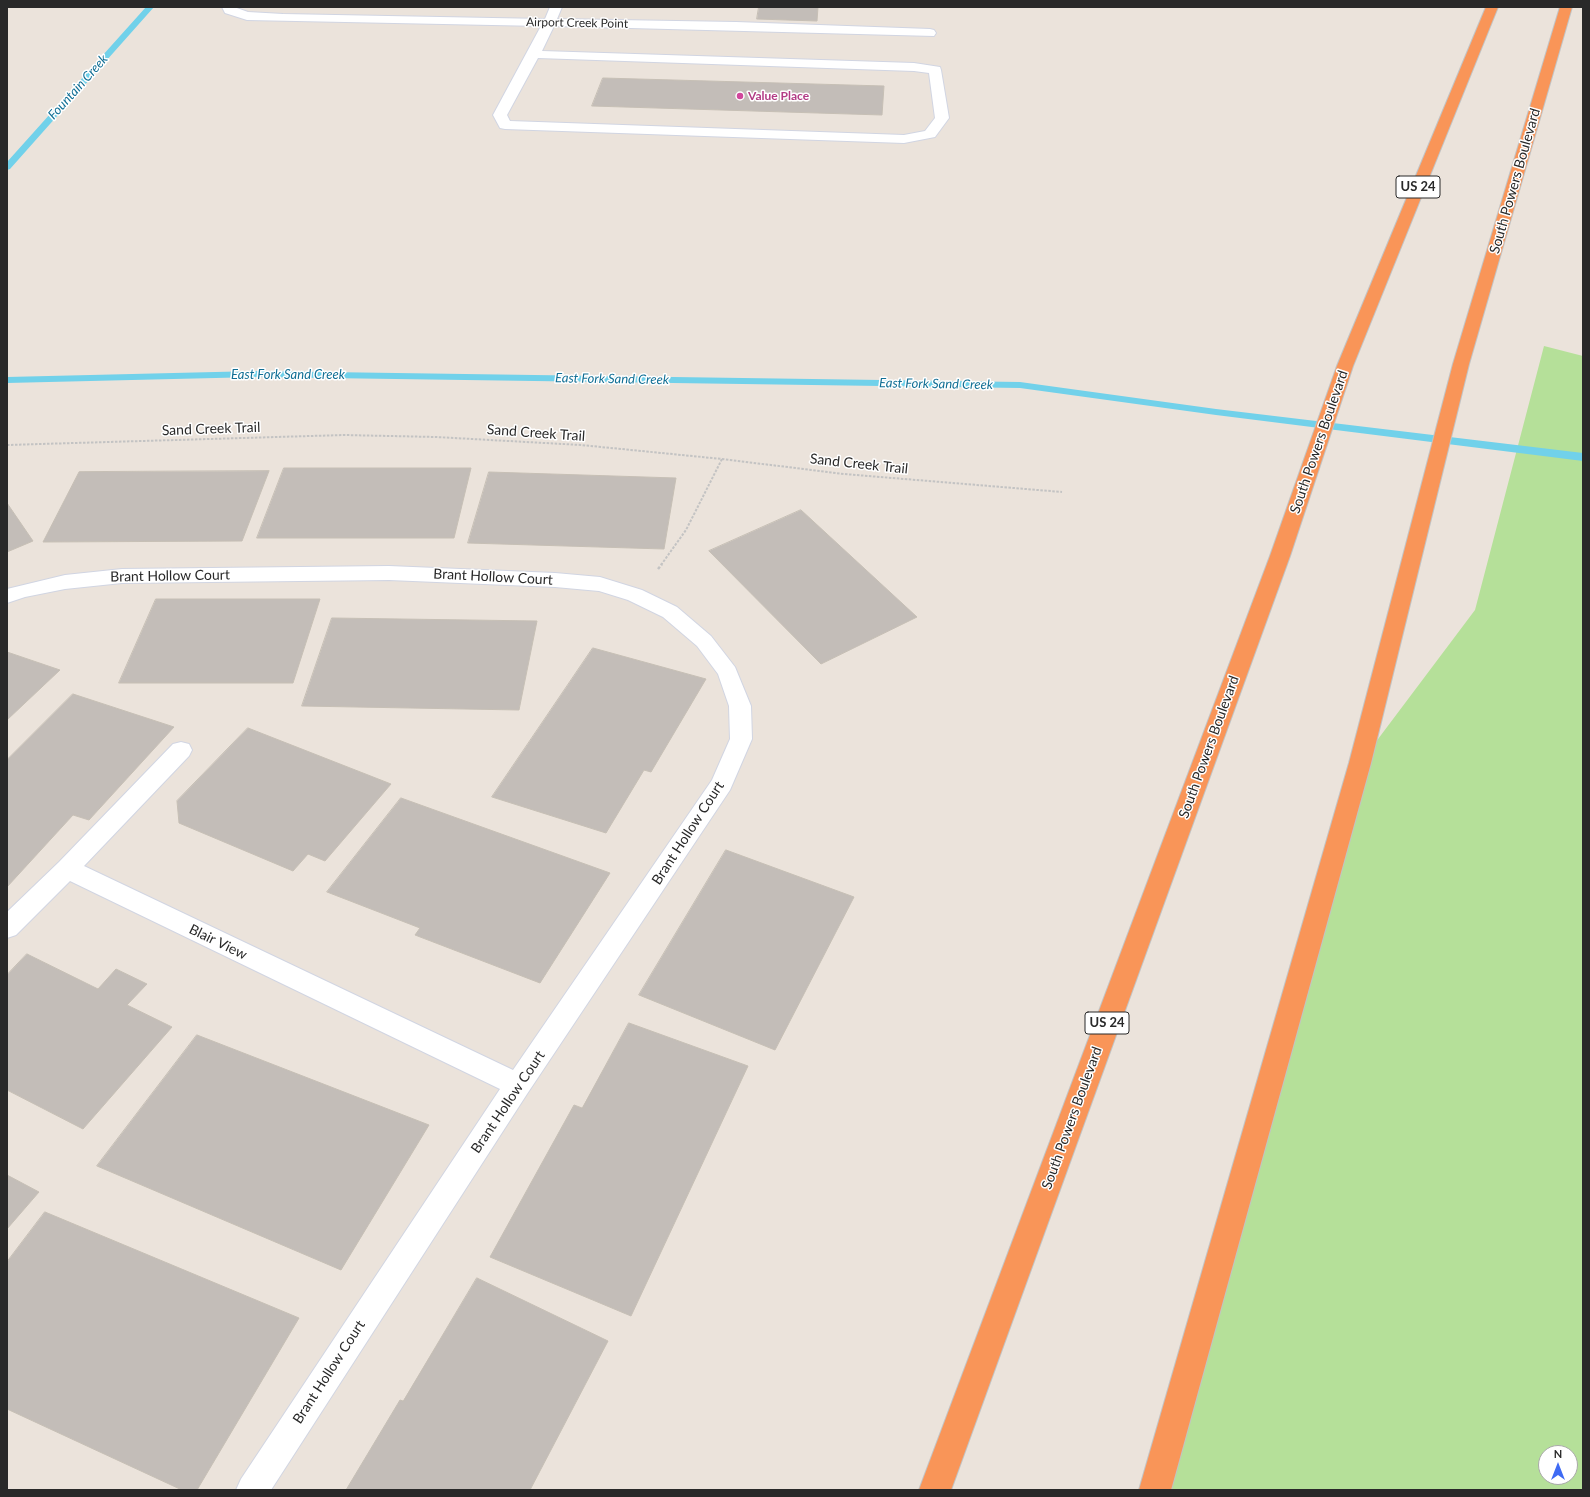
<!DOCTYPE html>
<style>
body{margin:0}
#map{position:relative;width:1590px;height:1497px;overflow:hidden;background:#ebe3db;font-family:Lato,sans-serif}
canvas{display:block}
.frame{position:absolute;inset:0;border:8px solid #292929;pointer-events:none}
.north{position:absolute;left:1538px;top:1445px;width:40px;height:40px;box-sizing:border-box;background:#fff;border:1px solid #a9a9a9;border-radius:50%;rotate:0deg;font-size:11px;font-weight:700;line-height:16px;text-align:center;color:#292929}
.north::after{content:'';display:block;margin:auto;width:14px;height:18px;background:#3f6bf4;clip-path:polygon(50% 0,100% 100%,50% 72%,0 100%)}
</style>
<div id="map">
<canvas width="1590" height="1497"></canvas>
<div class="frame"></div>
<div class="north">N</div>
</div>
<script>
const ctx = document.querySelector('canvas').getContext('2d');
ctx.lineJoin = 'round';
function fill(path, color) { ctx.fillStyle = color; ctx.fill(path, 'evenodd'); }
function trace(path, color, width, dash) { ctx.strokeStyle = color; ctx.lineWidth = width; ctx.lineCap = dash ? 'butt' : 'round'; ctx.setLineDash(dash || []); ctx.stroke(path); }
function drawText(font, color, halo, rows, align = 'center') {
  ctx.font = font + ' Lato,sans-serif'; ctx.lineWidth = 3; ctx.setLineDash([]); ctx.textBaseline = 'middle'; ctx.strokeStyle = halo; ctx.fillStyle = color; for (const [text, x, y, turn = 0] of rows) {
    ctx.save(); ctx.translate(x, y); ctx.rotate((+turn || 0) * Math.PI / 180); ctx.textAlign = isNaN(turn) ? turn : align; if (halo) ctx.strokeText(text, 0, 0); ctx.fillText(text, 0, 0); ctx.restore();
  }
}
fill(new Path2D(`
 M1544,346L1583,356V1490H1156L1360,763L1475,610ZM1546,1453H1570V1477H1546Z`), '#b5e099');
fill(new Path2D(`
 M146,7H154L10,169L7,170V162Z
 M257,371L1020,382L1216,409L1583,453V461L1216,415L1020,388L257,377L7,383V377Z`), '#71d1ea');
const building = new Path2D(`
 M759,7H818L817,21L757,19Z
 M603,78L884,86L882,115L592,106Z
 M284,468H471L454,538H257Z
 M269,471L242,541L43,542L79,472Z
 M489,472L676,478L664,549L468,543Z
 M7,503L33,541L7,552Z
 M801,510L917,617L821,664L709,551Z
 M156,599H320L293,683H119Z
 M332,618L537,621L519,710L302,706Z
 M593,648L706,679L651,772L644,770L606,833L492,797Z
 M7,652L60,670L7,720Z
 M73,694L174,727L89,820L73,815L7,887V760Z
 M248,728L391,784L325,861L308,854L293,871L179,823L177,801Z
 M401,798L610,873L540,983L415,935L420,928L327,892Z
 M726,850L854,897L775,1050L639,995Z
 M27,954L98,989L116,969L147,984L127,1005L172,1027L83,1129L7,1090V975Z
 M629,1023L748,1066L631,1316L490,1257L574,1105L582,1108Z
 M197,1035L429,1125L341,1270L97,1166Z
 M7,1175L39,1192L7,1229Z
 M45,1212L299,1318L197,1490H182L7,1409V1262Z
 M477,1278L608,1341L530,1490H346L400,1400L403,1401Z`);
fill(building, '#c3bdb8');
trace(building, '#c6bfb5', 1);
const minor = new Path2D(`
 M222,7H234L248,12L283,14L545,19L550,7H562L557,19L736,22L930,29L934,30L936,33L934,36L554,26L542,51L914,63L940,67L941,70L949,118L935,137L904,143L505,129L500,128L493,115L541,26L247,20L225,13ZM538,58L914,71L929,73L935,118L925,131L904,135L510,121L507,115Z
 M389,566L555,573L600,577L642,590L677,607L711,636L735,667L751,706L752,739L730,790L527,1094L271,1490H236L241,1479L500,1089L70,881L16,935L7,938V912L59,862L173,744L181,742L189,744L192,750L189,756L84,866L513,1070L712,780L730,739L729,706L718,674L697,646L663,617L628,600L599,591L555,587L389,580L122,583L65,589L25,597L7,603V589L65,575L122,569Z`);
const highway = new Path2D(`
 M1486,7H1498L1353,366L1290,556L951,1490H919L1270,556L1337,366Z
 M1560,7H1572L1469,364L1371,763L1171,1490H1139L1349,763L1453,364Z`);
trace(minor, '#d1d5e2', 2);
trace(highway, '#c3c3c3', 2);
trace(new Path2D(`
 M7,445L344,435L436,437L581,445L722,459L844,474L1062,492
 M661,565L686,530L722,459`), '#c3c3c3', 2, [2.5, 1.5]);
trace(new Path2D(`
 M658,569L662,564`), '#c3c3c3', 2.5, [3, 2]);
fill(minor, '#fff');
fill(highway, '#f99558');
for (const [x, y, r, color] of [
 [740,96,4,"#d1479c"]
]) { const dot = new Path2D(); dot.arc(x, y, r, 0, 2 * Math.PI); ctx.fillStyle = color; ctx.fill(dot); trace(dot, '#fff', 1.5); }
drawText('12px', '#292929', '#fff', [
 ["Airport Creek Point",577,23,1]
]);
drawText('bold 12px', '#b23c85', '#fff', [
 ["Value Place",748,96]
], 'left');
drawText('italic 13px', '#116f95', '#fff', [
 ["Fountain Creek",78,87,-48],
 ["East Fork Sand Creek",288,375],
 ["East Fork Sand Creek",612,379,1],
 ["East Fork Sand Creek",936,384,1]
]);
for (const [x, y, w] of [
 [1418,187,44],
 [1107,1023,44]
]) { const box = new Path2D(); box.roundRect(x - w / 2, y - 11, w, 22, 3); ctx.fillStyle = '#fff'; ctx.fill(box); trace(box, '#292929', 1); }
drawText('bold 13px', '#292929', null, [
 ["US 24",1418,187],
 ["US 24",1107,1023]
]);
drawText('14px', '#292929', '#fff', [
 ["South Powers Boulevard",1515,181,-74],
 ["Sand Creek Trail",211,429,-2],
 ["Sand Creek Trail",536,433,4],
 ["South Powers Boulevard",1319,442,-71],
 ["Sand Creek Trail",859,464,6],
 ["Brant Hollow Court",170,576,-1],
 ["Brant Hollow Court",493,577,3],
 ["South Powers Boulevard",1209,747,-70],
 ["Brant Hollow Court",688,833,-57],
 ["Blair View",218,942,26],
 ["Brant Hollow Court",508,1102,-56],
 ["South Powers Boulevard",1072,1118,-70],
 ["Brant Hollow Court",329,1372,-57]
]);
</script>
